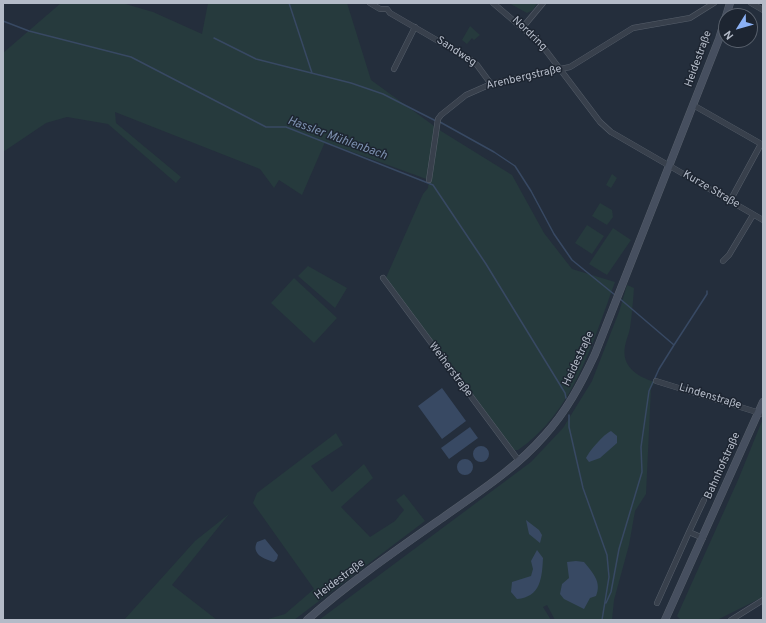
<!DOCTYPE html>
<meta charset="utf-8">
<style>
body{margin:0}
#map{position:relative;width:766px;height:623px;overflow:hidden;background:#242e3c;font-family:Overpass,sans-serif}
canvas{display:block}
.frame{position:absolute;inset:0;border:4px solid #b4bbc8;pointer-events:none}
.north{position:absolute;left:718px;top:8px;width:40px;height:40px;box-sizing:border-box;background:#1d2531;border:1px solid #59616d;border-radius:50%;rotate:233deg;font-size:11px;font-weight:700;line-height:16px;text-align:center;color:#b4bbc8}
.north::after{content:'';display:block;margin:auto;width:14px;height:18px;background:#8bb1f5;clip-path:polygon(50% 0,100% 100%,50% 72%,0 100%)}
</style>
<div id="map">
<canvas width="766" height="623"></canvas>
<div class="frame"></div>
<div class="north">N</div>
</div>
<script>
const ctx = document.querySelector('canvas').getContext('2d');
ctx.lineJoin = 'round';
function fill(path, color) { ctx.fillStyle = color; ctx.fill(path, 'evenodd'); }
function trace(path, color, width, dash) { ctx.strokeStyle = color; ctx.lineWidth = width; ctx.lineCap = dash ? 'butt' : 'round'; ctx.setLineDash(dash || []); ctx.stroke(path); }
function drawText(font, color, halo, rows, align = 'center') {
  ctx.font = font + ' Overpass,sans-serif'; ctx.lineWidth = 3; ctx.setLineDash([]); ctx.textBaseline = 'middle'; ctx.strokeStyle = halo; ctx.fillStyle = color; for (const [text, x, y, turn = 0] of rows) {
    ctx.save(); ctx.translate(x, y); ctx.rotate((+turn || 0) * Math.PI / 180); ctx.textAlign = isNaN(turn) ? turn : align; if (halo) ctx.strokeText(text, 0, 0); ctx.fillText(text, 0, 0); ctx.restore();
  }
}
fill(new Path2D(`
 M61,3H122L153,12L202,34L208,3H347L371,80L441,131L512,175L544,233L572,269L615,282C593,342 573,413 518,450H512L385,280L423,194L428,188L429,180L325,142L302,195L279,180L274,188L260,169L115,112L116,123L181,177L176,183L108,124L67,117L46,123L3,152V53Z
 M509,3H537L533,10L527,13Z
 M470,26L480,35L474,40L472,38L467,44L462,40Z
 M612,174L617,178L611,188L606,185Z
 M600,203L612,210L613,217L607,225L592,216Z
 M587,225L604,236L592,254L575,243Z
 M613,228L631,240L607,275L589,264Z
 M308,266L347,288L335,308L298,276Z
 M294,278L337,318L314,343L271,303Z
 M627,285L634,288C633,301 632,315 630,328C629,334 626,340 625,346C621,367 638,377 655,382L651,388L646,494L635,511L629,545L614,600L612,620H555L547,605L543,607L551,620H319L531,462L563,428L592,381L619,312Z
 M762,421L763,597L717,620H681L677,616L738,480Z
 M336,433L343,445L311,466L332,492L364,464L373,478L341,507L370,537L395,521L404,510L396,500L404,494L425,521L294,620H265L285,614L314,589L253,503L257,493Z
 M229,514L172,585L217,620H124L195,541Z`), '#263a3d');
fill(new Path2D(`
 M442,388L466,421L442,439L418,406Z
 M470,427L478,438L449,459L441,448Z
 M611,431L617,436V443L600,458L589,462L586,458C590,450 604,434 611,431Z
 M473 454a8 8 0 1 1 16 0a8 8 0 1 1-16 0Z
 M457 467a8 8 0 1 1 16 0a8 8 0 1 1-16 0Z
 M526,520L539,530L542,535L540,543L529,534Z
 M265,539L278,555L277,559L274,562C264,559 251,554 257,542Z
 M537,550L543,558C542,577 541,597 517,599L511,592L512,582L531,576L533,569L531,561Z
 M576,561L584,562C593,573 602,582 596,596L590,598L584,609L564,599L560,594L562,584L569,578L567,562Z`), '#384963');
trace(new Path2D(`
 M289,3L312,73
 M3,21L29,31L131,57L266,127H286L433,185L486,264L565,393L566,398
 M214,38L256,59L351,83L383,94L436,121
 M440,122L494,152L515,166L531,191L554,234L572,260L615,295
 M674,345L707,294V291
 M569,415V427L583,488L607,555L609,577L602,620
 M606,603L611,592L619,549L642,472L641,447L649,391L659,369L674,345L619,298`), '#384963', 1.5);
const street = new Path2D(`
 M370,3L380,9H387L390,13L471,60L477,65L491,84
 M493,3L541,44L600,122L611,132L763,220
 M751,3L763,10
 M523,27L543,3
 M394,69L415,27
 M693,105L763,145
 M429,180L438,119L441,115L466,95L491,84L570,67L633,28L690,18L714,3
 M730,201L761,144
 M723,261L729,255L753,215
 M383,278L519,461
 M656,381L763,414
 M703,538L689,532L704,500
 M657,603L689,532
 M731,620L763,600`);
const secondary = new Path2D(`
 M307,620C350,582 398,549 445,516C479,492 516,468 544,436C566,412 581,384 595,354L719,39L730,3
 M665,620L763,402`);
trace(street, '#565e6a', 6);
trace(secondary, '#565e6a', 8);
trace(street, '#38404c', 5);
trace(secondary, '#464f5f', 7);
drawText('11px', '#b4bbc8', '#1d2531', [
 ["Nordring",529,34,44],
 ["Sandweg",456,52,33],
 ["Heidestraße",699,59,-70],
 ["Arenbergstraße",524,78,-13],
 ["Kurze Straße",711,190,30],
 ["Heidestraße",579,359,-65],
 ["Weiherstraße",450,370,53],
 ["Lindenstraße",710,397,17],
 ["Bahnhofstraße",723,466,-66],
 ["Heidestraße",340,580,-37]
]);
drawText('italic 12px', '#7c90af', '#1d2531', [
 ["Hassler Mühlenbach",337,139,20]
]);
</script>
